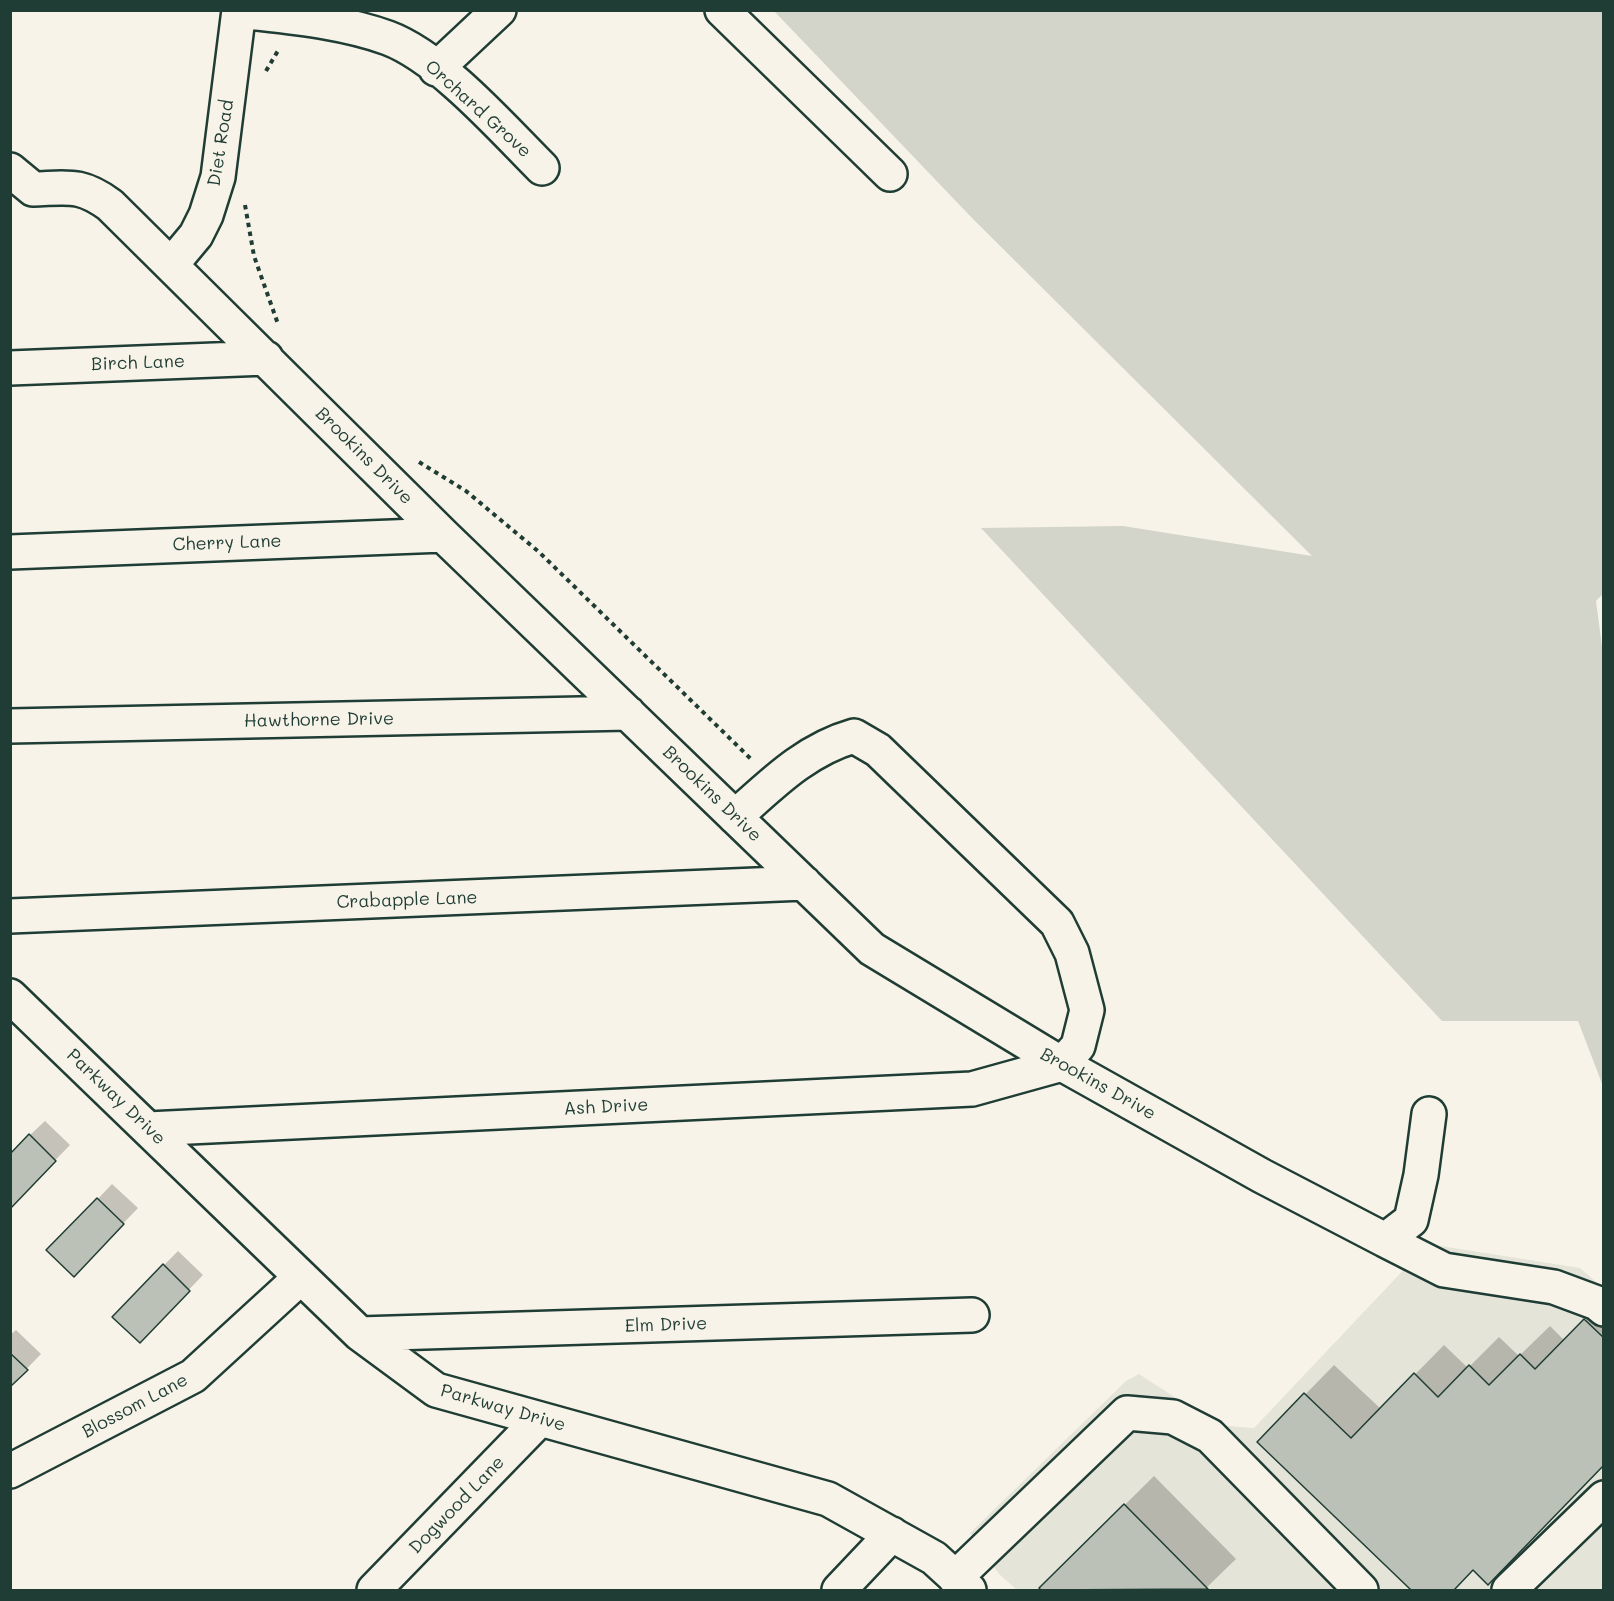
<!DOCTYPE html>
<style>
body{margin:0}
#map{position:relative;width:1614px;height:1601px;overflow:hidden;background:#f7f3e8;font-family:Mali,sans-serif}
canvas{display:block}
.frame{position:absolute;inset:0;border:12px solid #1f3d34;pointer-events:none}
</style>
<div id="map">
<canvas width="1614" height="1601"></canvas>
<div class="frame"></div>
</div>
<script>
const ctx = document.querySelector('canvas').getContext('2d');
ctx.lineJoin = 'round';
function fill(path, color) { ctx.fillStyle = color; ctx.fill(path, 'evenodd'); }
function trace(path, color, width, dash) { ctx.strokeStyle = color; ctx.lineWidth = width; ctx.lineCap = dash ? 'butt' : 'round'; ctx.setLineDash(dash || []); ctx.stroke(path); }
function drawText(font, color, halo, rows, align = 'center') {
  ctx.font = font + ' Mali,sans-serif'; ctx.lineWidth = 5; ctx.setLineDash([]); ctx.textBaseline = 'middle'; ctx.strokeStyle = halo; ctx.fillStyle = color; for (const [text, x, y, turn = 0] of rows) {
    ctx.save(); ctx.translate(x, y); ctx.rotate((+turn || 0) * Math.PI / 180); ctx.textAlign = isNaN(turn) ? turn : align; if (halo) ctx.strokeText(text, 0, 0); ctx.fillText(text, 0, 0); ctx.restore();
  }
}
fill(new Path2D(`
 M1428,1244L1580,1268L1603,1288V1590H1017L999,1574L970,1533L1126,1381L1139,1374L1218,1425L1254,1428Z`), '#e5e4d9');
fill(new Path2D(`
 M774,11H1603L1604,593L1596,601L1604,662L1603,1086L1578,1021H1442L981,528L1123,526L1312,556L973,219Z`), '#d3d5ca');
fill(new Path2D(`
 M45,1121L70,1145L10,1207L30,1135Z
 M112,1184L138,1208L88,1260L49,1250Z
 M178,1251L203,1275L154,1326L164,1265Z
 M1604,1302V1464L1474,1569L1452,1590H1413L1259,1442L1334,1365L1381,1409L1444,1345L1468,1368L1499,1337L1519,1356L1550,1326L1565,1341Z
 M16,1330L41,1354L10,1386V1335Z
 M1154,1476L1236,1559L1204,1590H1044L1041,1588Z`), '#0003');
const building = new Path2D(`
 M29,1134L56,1161L10,1209V1154Z
 M97,1198L124,1224L74,1277L46,1250Z
 M163,1264L190,1291L140,1343L112,1317Z
 M1584,1319L1604,1338V1465L1488,1585L1473,1570L1454,1590H1411L1257,1442L1304,1393L1351,1438L1414,1373L1438,1397L1469,1365L1489,1385L1520,1354L1535,1369Z
 M10,1353L28,1370L10,1387Z
 M1124,1504L1208,1589L1041,1590L1039,1588Z`);
fill(building, '#bbc1b6');
trace(building, '#1f3d34', 1.5);
const minor = new Path2D(`
 M722,10L890,174
 M239,11C289,17 341,21 388,38C441,58 502,128 542,168
 M436,69L499,10
 M10,170L33,189C68,188 80,183 110,205L443,535L872,949L1062,1064L1262,1176L1385,1240L1411,1220L1421,1175L1429,1114
 M171,265L196,235L206,215L218,177L239,10
 M10,368L266,358
 M10,552L443,535
 M10,726L628,713
 M10,916L804,883
 M10,996L360,1334L436,1390L828,1499L934,1558L969,1590
 M148,1129L972,1089L1062,1064L1078,1046L1087,1010L1072,953L1057,923L878,750L854,736C805,750 772,784 735,817
 M1385,1240L1444,1270L1554,1287L1597,1303L1604,1309
 M360,1334L972,1315
 M10,1471L193,1376L301,1277
 M955,1578L1127,1413L1173,1417L1210,1436L1361,1590
 M374,1590L539,1420
 M839,1590L892,1534
 M1509,1590L1604,1498`);
trace(minor, '#1f3d34', 38);
trace(new Path2D(`
 M266,71L279,49
 M245,205L254,256L278,324
 M419,462L466,491L539,552L752,760`), '#1f3d34', 4, [4.5, 4.5]);
trace(minor, '#f7f3e8', 33);
drawText('18px', '#1f3d34', '#f7f3e8', [
 ["Orchard Grove",478,109,42],
 ["Diet Road",221,143,-81],
 ["Birch Lane",138,363,-2],
 ["Brookins Drive",364,456,45],
 ["Cherry Lane",227,543,-2],
 ["Hawthorne Drive",319,720,-1],
 ["Brookins Drive",712,794,44],
 ["Crabapple Lane",407,900,-2],
 ["Brookins Drive",1098,1084,29],
 ["Parkway Drive",116,1097,44],
 ["Ash Drive",606,1107,-3],
 ["Elm Drive",666,1325,-2],
 ["Blossom Lane",135,1406,-28],
 ["Parkway Drive",503,1408,16],
 ["Dogwood Lane",457,1505,-46]
]);
</script>
